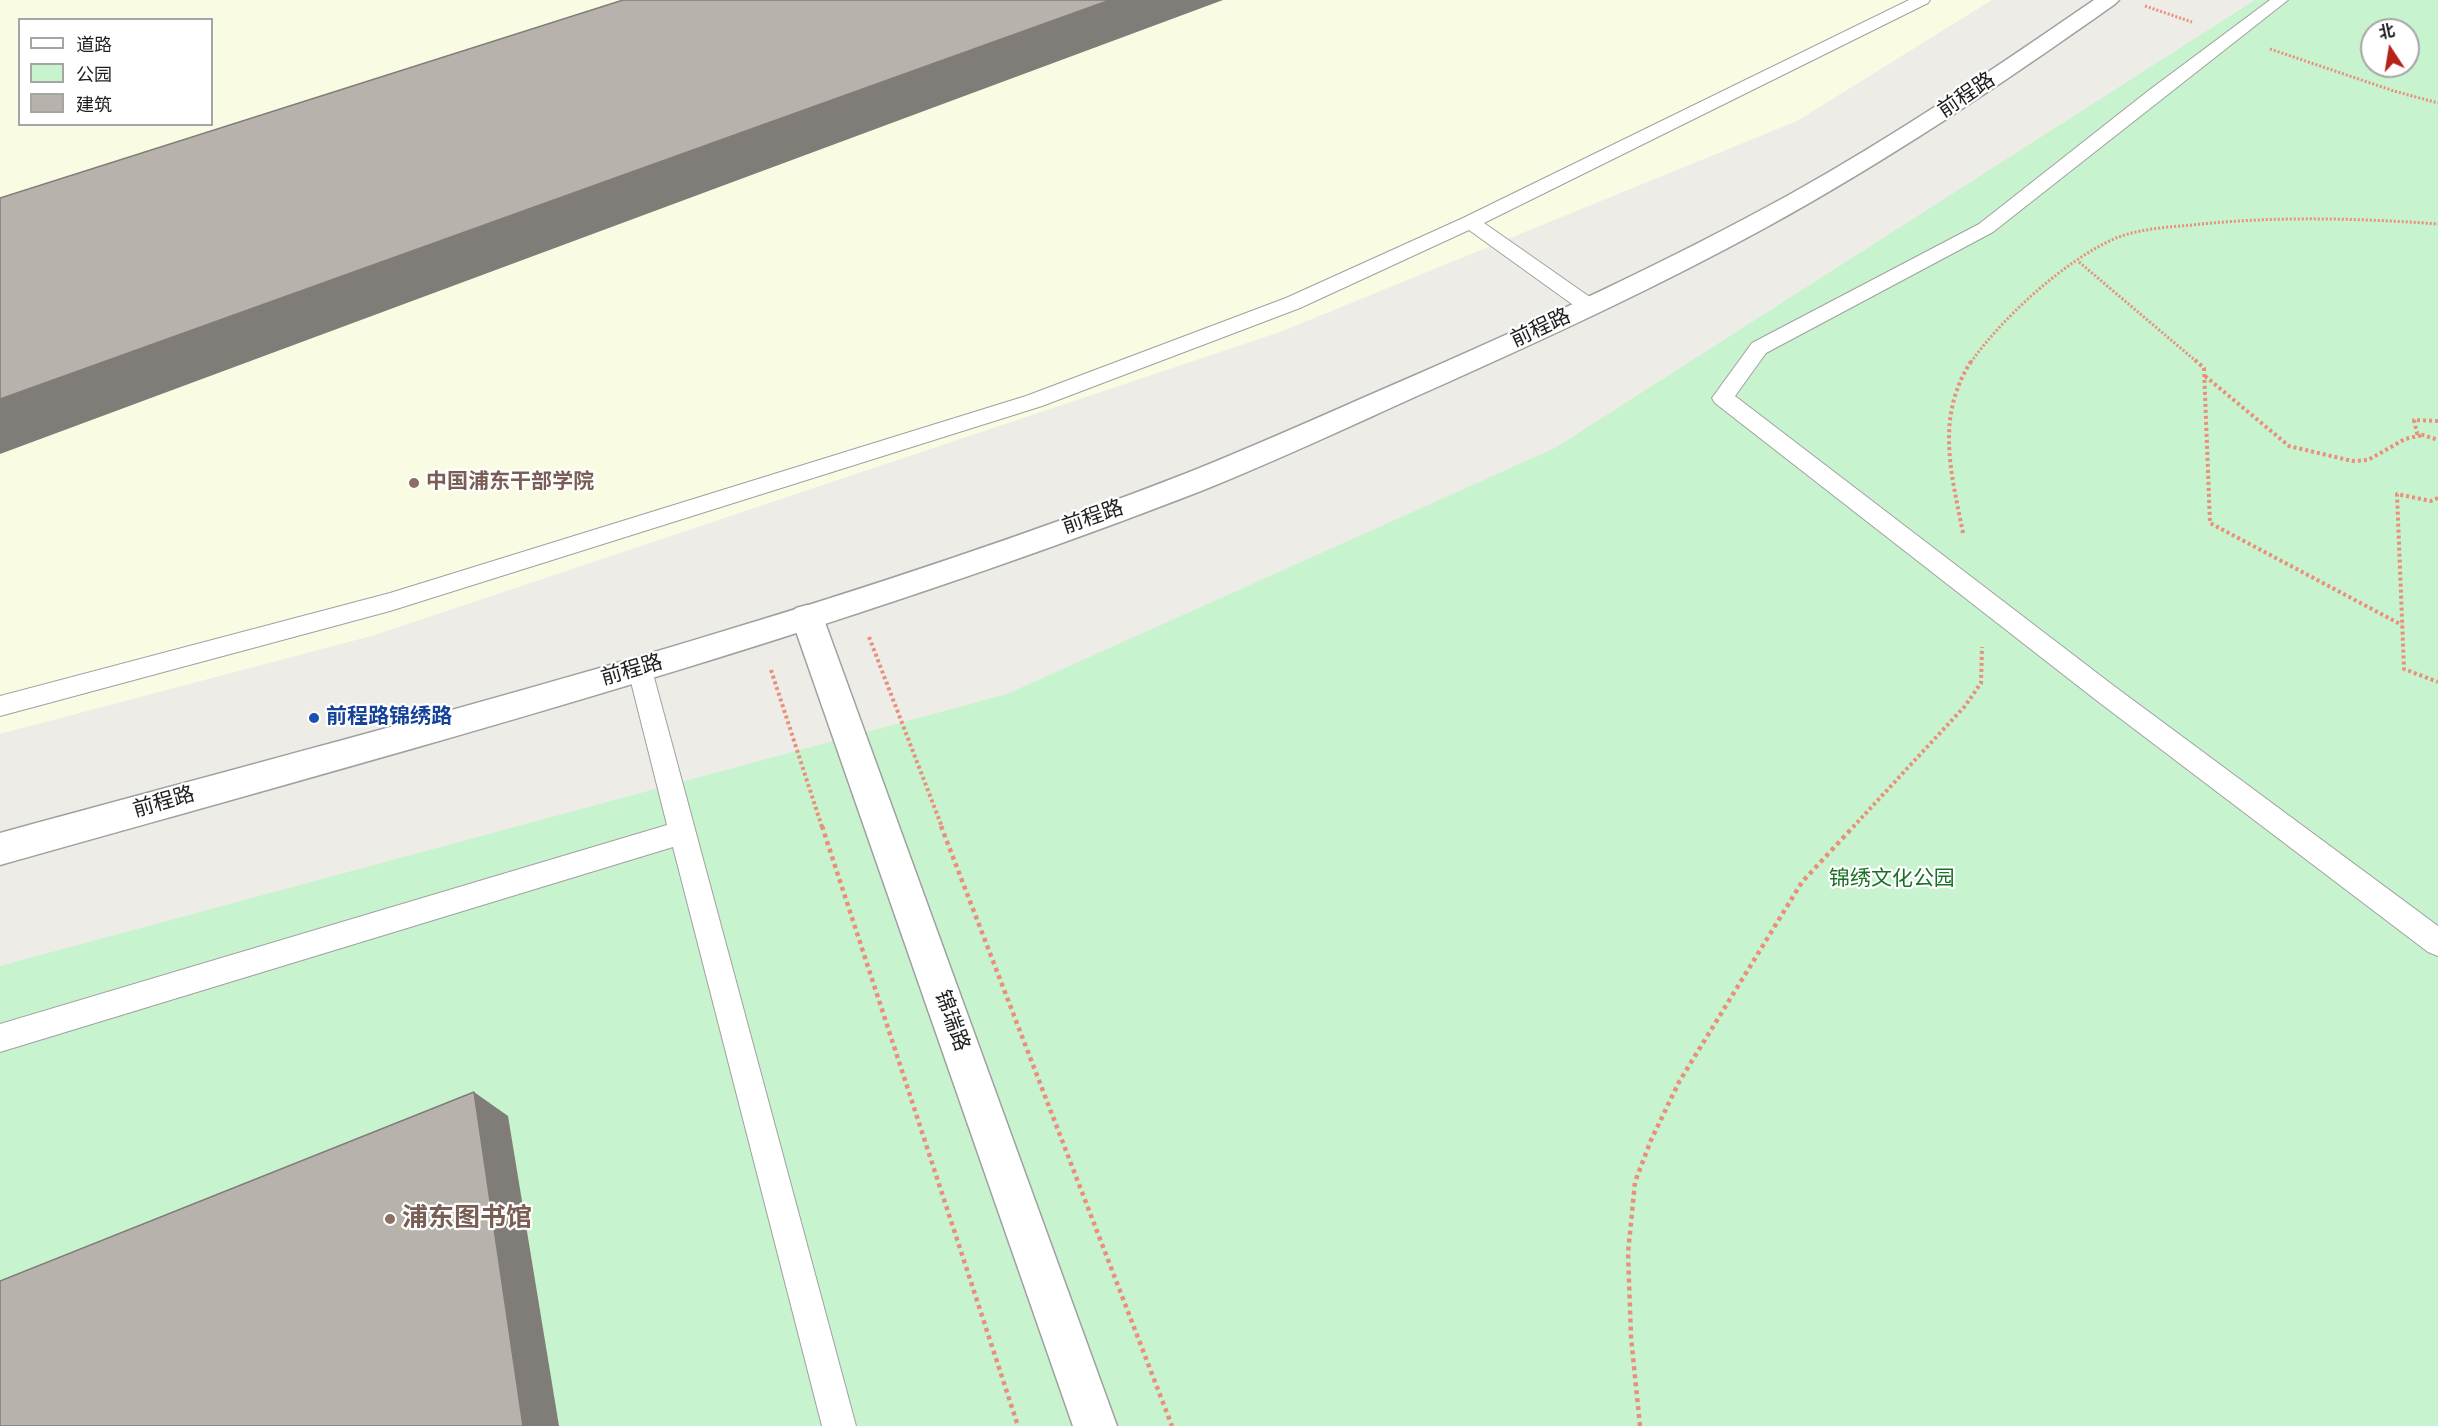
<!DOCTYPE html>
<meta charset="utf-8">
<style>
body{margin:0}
#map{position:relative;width:2438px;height:1426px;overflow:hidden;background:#eeece6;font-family:Roboto,"Noto Sans SC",sans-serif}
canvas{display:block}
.legend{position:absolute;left:18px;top:18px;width:195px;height:108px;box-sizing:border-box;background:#fff;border:2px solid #a5a5a5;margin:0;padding:8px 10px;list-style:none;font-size:18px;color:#1f1f1f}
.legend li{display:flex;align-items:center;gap:12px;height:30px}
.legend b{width:30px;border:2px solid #a5a5a5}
.north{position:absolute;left:2360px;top:18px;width:60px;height:60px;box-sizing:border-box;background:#fff;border:2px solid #a5a5a5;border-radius:50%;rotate:348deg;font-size:16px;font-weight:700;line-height:24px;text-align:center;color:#1f1f1f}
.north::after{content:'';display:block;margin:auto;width:21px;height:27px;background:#b52318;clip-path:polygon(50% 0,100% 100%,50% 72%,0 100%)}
</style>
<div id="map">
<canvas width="2438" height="1426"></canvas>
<ul class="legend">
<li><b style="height:8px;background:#fff"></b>道路</li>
<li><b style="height:16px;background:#c8f3cf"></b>公园</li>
<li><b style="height:16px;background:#b7b2ac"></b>建筑</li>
</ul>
<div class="north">北</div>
</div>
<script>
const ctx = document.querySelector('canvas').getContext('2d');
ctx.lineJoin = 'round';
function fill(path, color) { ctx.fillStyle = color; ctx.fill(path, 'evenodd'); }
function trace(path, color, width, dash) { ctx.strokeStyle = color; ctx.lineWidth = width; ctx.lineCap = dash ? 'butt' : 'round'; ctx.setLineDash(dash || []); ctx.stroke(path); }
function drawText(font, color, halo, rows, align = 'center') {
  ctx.font = font + ' Roboto,"Noto Sans SC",sans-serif'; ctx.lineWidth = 4.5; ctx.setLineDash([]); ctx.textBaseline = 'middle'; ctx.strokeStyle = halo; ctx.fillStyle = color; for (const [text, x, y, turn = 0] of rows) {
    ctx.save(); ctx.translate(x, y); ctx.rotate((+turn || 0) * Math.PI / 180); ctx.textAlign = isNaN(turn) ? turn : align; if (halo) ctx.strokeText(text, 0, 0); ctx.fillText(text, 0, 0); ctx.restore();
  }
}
fill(new Path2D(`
 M0,0H1992L1797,121L1280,332L375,635L0,734ZM20,20H212V124H20Z`), '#f9fbe2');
fill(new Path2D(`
 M2255,0H2438V1426H0V966L1007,694L1555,448ZM2372,30H2408V66H2372Z`), '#c8f3cf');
const service = new Path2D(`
 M1909,0H1930L1928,3L1484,223L1597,302L1600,307L1597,312L1590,314L1583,312L1469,230L1300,308L1042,406L390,611L0,716V696L390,593L1026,396L1286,298L1463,218Z
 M2270,0H2288L1993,232L1766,353L1735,396L2114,686L2438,926V956L2428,952L2096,700L1715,403L1712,398L1752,343L1979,224L2148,91Z
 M640,660L649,663L652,670L856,1426H822L673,847L0,1052V1024L667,825L628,670L631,663Z`);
const minor = new Path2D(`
 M807,605L818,608L823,617L1117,1426H1073L791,617L796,608Z`);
const tertiary = new Path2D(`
 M2094,0H2119L2115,4C2002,84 1887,161 1765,228C1661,285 1553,335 1444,384C1363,420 1283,458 1201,491C810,643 403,751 0,865V833C398,724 802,623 1187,473C1265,442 1341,407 1418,374C1543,319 1667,262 1787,196C1893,137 1994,69 2094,0Z`);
trace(service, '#a0a0a0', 2);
trace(minor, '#a0a0a0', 3);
trace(tertiary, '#a0a0a0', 3);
trace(new Path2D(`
 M2145,6L2192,22
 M2270,49L2394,91L2438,103
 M2079,262L2197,362
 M1971,362C2003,317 2065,260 2116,238C2139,229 2167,227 2192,225C2274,216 2356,218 2438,224`), '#e98f7c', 3, [2, 2]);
trace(new Path2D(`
 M2195,360L2204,368L2210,523L2402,625
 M2205,376L2289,446L2352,461L2368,460L2405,439L2423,435
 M2438,421L2414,420L2417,433L2438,440
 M2438,498L2431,501L2397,494L2404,669L2438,682
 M1963,533C1951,472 1935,416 1972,360
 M869,637L942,827
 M771,670L822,827
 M1853,827L1965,706L1981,683L1982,647`), '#e98f7c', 4, [3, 3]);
trace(new Path2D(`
 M822,826L1018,1426
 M941,826L1172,1426
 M1640,1426L1631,1337L1628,1253L1635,1182L1651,1140L1679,1082L1802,882L1854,826`), '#e98f7c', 4.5, [4, 4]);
fill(service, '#fff');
fill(minor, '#fff');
fill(tertiary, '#fff');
fill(new Path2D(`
 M1110,0H1223L0,454V399Z
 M474,1092L508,1116L559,1426H523Z`), '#807d78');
const building = new Path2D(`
 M623,0H1110L0,399V198Z
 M474,1092L523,1426H0V1281Z`);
fill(building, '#b7b2ac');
trace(building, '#807d78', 1.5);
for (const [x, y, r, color] of [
 [414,483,6,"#8d6e63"],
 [314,718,6,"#1a4fb4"],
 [390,1219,6,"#8d6e63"]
]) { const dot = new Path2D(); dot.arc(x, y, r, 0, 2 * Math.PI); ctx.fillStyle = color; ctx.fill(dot); trace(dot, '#fff', 2); }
drawText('21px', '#1f1f1f', '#fff', [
 ["前程路",1967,96,-34],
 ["前程路",1541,329,-25],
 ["前程路",1093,518,-19],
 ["前程路",632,671,-16],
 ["前程路",164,803,-16],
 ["锦瑞路",951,1021,70]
]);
drawText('bold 21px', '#785e54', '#fff', [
 ["中国浦东干部学院",426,483]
], 'left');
drawText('bold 21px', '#164399', '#fff', [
 ["前程路锦绣路",326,718]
], 'left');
drawText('21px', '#197126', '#fff', [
 ["锦绣文化公园",1892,880]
]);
drawText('bold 26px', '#785e54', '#fff', [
 ["浦东图书馆",402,1219]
], 'left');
</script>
